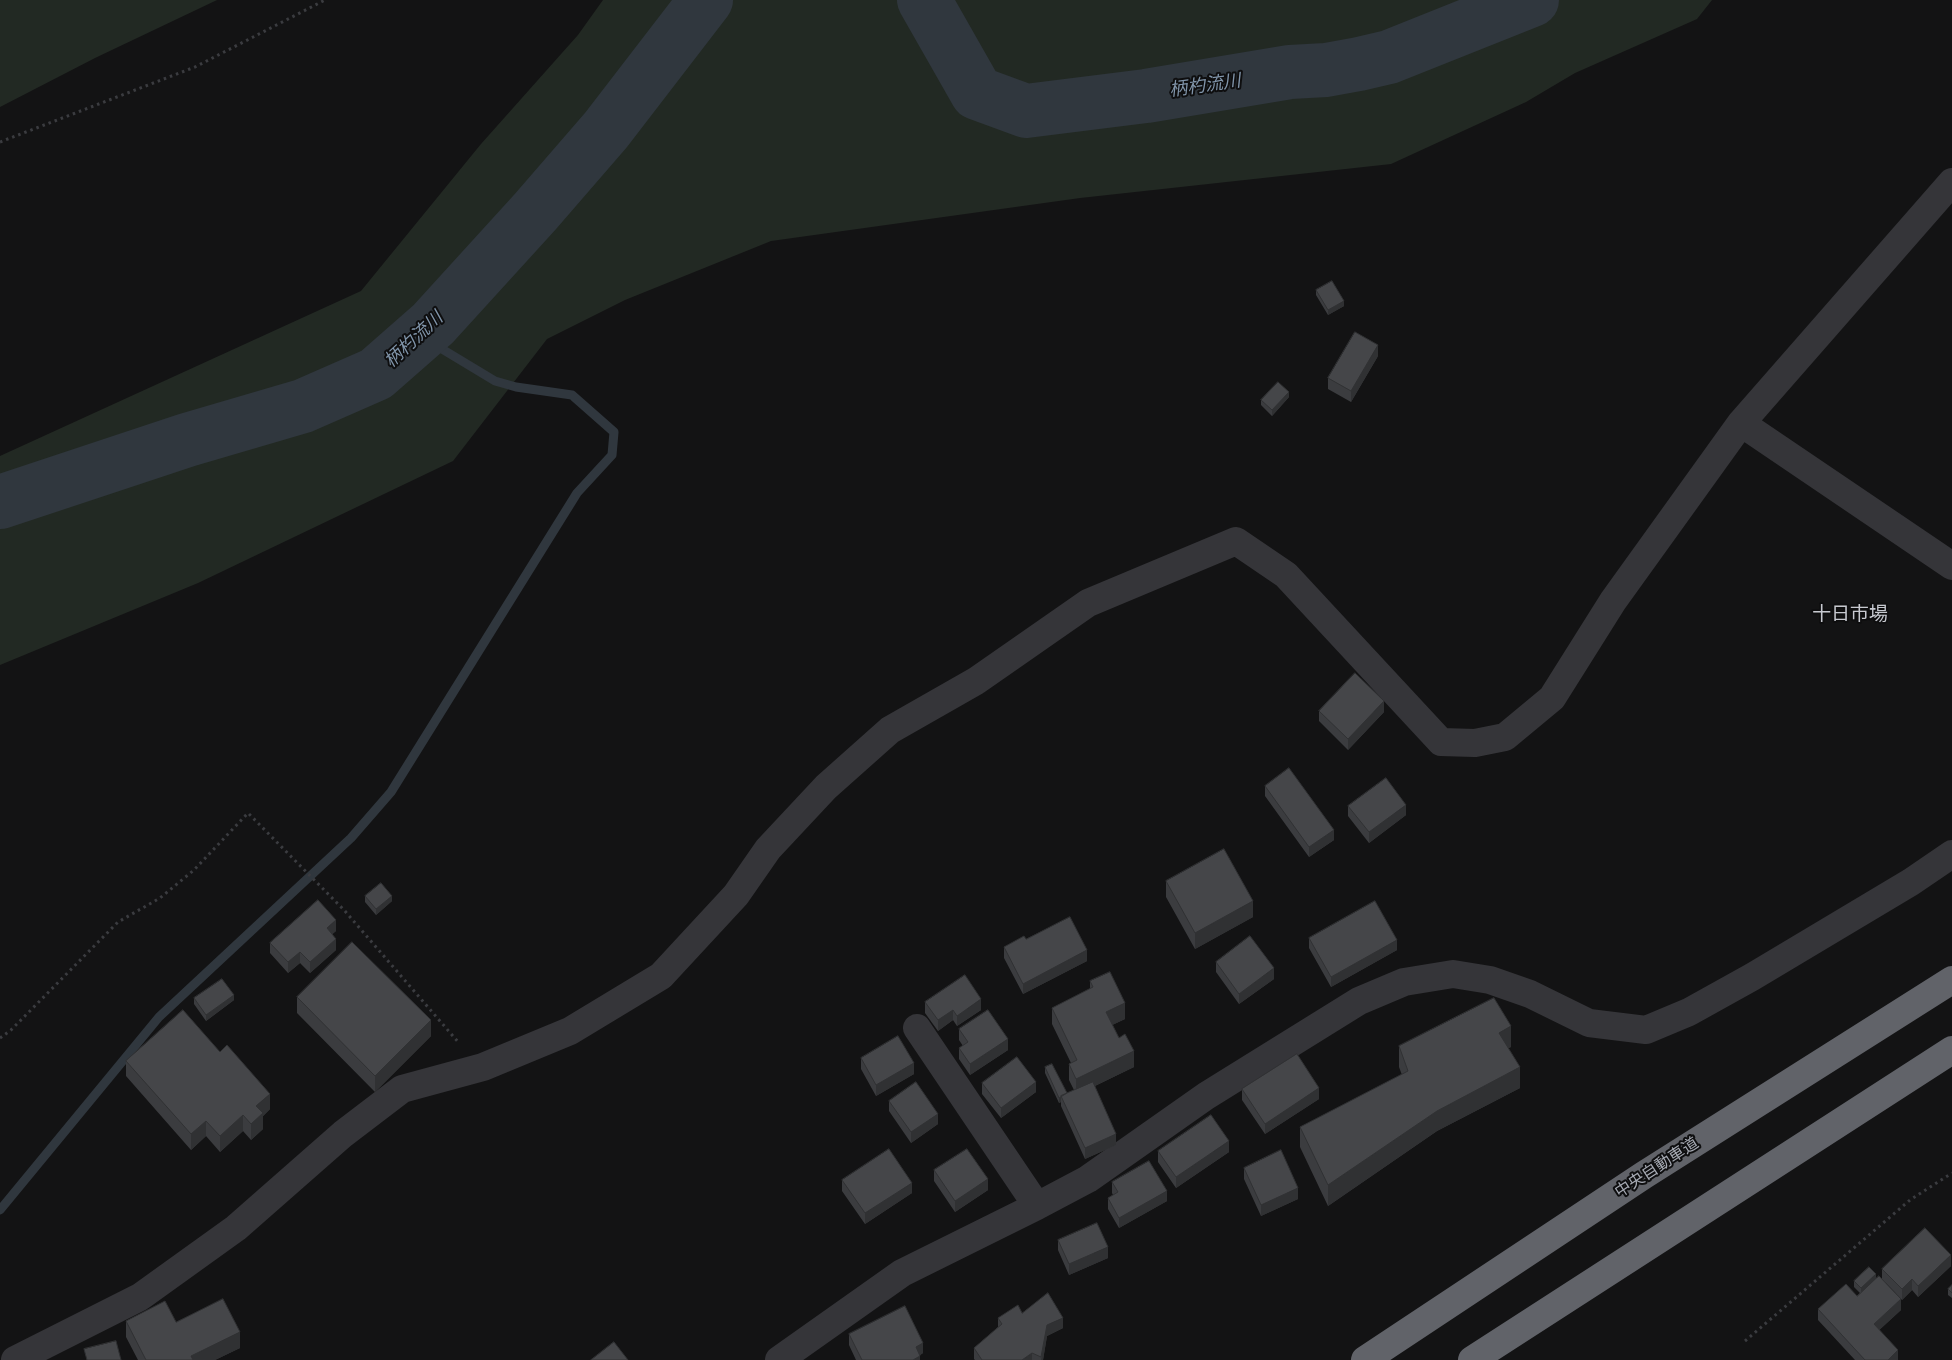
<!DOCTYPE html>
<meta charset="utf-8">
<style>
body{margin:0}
canvas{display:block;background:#131314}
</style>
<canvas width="1952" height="1360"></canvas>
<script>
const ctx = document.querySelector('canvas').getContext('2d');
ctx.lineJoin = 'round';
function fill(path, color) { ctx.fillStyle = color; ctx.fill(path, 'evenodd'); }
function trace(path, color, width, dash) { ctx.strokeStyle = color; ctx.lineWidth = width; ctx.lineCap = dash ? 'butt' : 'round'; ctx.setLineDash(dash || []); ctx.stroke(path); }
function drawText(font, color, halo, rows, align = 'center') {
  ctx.font = font + ' Manrope,"Noto Sans JP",sans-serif'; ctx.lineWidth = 4; ctx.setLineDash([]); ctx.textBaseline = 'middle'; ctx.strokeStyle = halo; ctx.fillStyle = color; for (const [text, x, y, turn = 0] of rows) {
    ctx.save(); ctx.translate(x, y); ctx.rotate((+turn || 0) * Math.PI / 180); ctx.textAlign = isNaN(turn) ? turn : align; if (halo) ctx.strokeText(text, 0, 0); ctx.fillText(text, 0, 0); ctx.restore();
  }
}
fill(new Path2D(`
 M0,0H217L95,58L0,107Z
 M603,0H1712L1697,19L1575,73L1526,102L1391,164L1080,198L771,241L625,300L547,339L453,461L198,583L0,665V456L361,291L481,144L578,35Z`), '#222923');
trace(new Path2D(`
 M0,1210L159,1017L351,838L391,792L577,493L612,455L614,432L572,395L516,387L495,381L437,346L421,335`), '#30373e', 9);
trace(new Path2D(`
 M924,0L977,93L1026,111L1146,96L1290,72L1326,70L1359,64L1389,57L1532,0
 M0,502L187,440L303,406L376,374L433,324L535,212L606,130L706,0`), '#30373e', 54);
trace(new Path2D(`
 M0,142L195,67L325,0
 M0,1038L11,1030L118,922L160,898L194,870L248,813L344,910L459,1043
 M1745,1341L1910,1200L1952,1173`), '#3b3c40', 3, [2.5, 4]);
trace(new Path2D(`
 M1741,423L1952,566
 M917,1028L1037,1206
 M15,1360L140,1297L236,1228L343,1134L402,1089L483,1067L570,1031L661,976L736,895L768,849L826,787L890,730L976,681L1088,603L1236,541L1286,575L1441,742L1475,743L1505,737L1552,698L1613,601L1741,423L1952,182
 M779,1360L902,1273L1037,1206L1088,1179L1206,1096L1359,1001L1404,982L1453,974L1490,980L1530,994L1589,1023L1646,1030L1689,1012L1752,977L1911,882L1952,854`), '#353539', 28);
trace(new Path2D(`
 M1365,1360L1644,1175L1952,980
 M1472,1360L1952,1050`), '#616369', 28);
fill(new Path2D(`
 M1316,290L1344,306L1328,315L1316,295Z
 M1378,356L1351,402L1328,389V378Z
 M1289,397L1272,416L1261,405V400Z
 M1319,711L1384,712L1348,750L1319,721Z
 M1265,786L1334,840L1309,857L1265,796Z
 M1348,806L1406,815L1369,843L1348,816Z
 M1166,881L1253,917L1195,949L1166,897Z
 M365,896L392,901L376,915L365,902Z
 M336,931L332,934L336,950L310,973L300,963L288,973L270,953V943Z
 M1309,938L1397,950L1331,987L1309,948Z
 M1026,939L1087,961L1023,994L1004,958V947Z
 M1216,962L1274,979L1239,1004L1216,972Z
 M1090,981L1125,1019L1112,1025L1134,1067L1095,1086L1116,1145L1085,1159L1061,1106V1102L1059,1103L1045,1073V1067L1067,1093L1074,1090L1069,1080V1064L1071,1063L1052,1024V1008L1090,989Z
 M297,997L431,1036L375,1092L297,1013Z
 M194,998L234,1000L206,1021L194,1004Z
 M925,1002L981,1010L957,1026L953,1020L938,1031L925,1013Z
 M959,1029L1008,1050L970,1075L959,1059V1048L963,1046L959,1040Z
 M1399,1046L1511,1047L1508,1048L1520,1088L1437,1131L1328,1206L1300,1147V1127L1402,1075L1399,1067Z
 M861,1058L914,1074L876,1096L861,1069Z
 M126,1061L270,1109L263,1116V1129L251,1140L243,1131L220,1152L206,1136L191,1150L126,1076Z
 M982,1083L1036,1092L1001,1118L982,1094Z
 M1242,1089L1319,1099L1265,1134L1242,1100Z
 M889,1101L938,1124L911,1143L889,1111Z
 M1158,1151L1229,1152L1176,1188L1158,1162Z
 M1244,1168L1298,1199L1261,1216L1244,1179Z
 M934,1170L988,1190L955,1212L934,1181Z
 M842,1180L912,1193L865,1224L842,1191Z
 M1112,1182L1167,1201L1119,1228L1108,1209V1198L1113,1195L1112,1193Z
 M1058,1240L1108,1258L1069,1275L1058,1250Z
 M1951,1266L1918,1297L1912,1290L1902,1300L1885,1282L1901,1310L1879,1330L1898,1360H1855L1818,1320V1309L1857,1296L1860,1293L1854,1287V1281L1876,1278L1882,1279V1269Z
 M1952,1285V1298L1948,1295V1289Z
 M1022,1313L1063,1328L1047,1336L1043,1360H975L974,1359V1348L998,1327V1318Z
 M126,1321L176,1322L240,1348L215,1360H138L126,1337Z
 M849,1334L923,1353L920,1355V1360H856L849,1345Z`), '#3b3c3f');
fill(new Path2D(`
 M1344,301V306L1328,315V310Z
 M1378,345V356L1351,402V391Z
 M1289,392V397L1272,416V410Z
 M1384,701V712L1348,750V739Z
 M1406,805V815L1369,843V832Z
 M1334,830V840L1309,857V847Z
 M392,896V901L376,915V909Z
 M1253,901V917L1195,949V933Z
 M336,920V931L327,939V928Z
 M336,939V950L310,973V962Z
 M1397,940V950L1331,987V977Z
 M1087,950V961L1023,994V984Z
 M300,952V963L288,973V962Z
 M1274,968V979L1239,1004V994Z
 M234,995V1000L206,1021V1015Z
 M981,999V1010L957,1026V1016Z
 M1125,1003V1019L1106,1028V1012Z
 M953,1010V1020L938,1031V1020Z
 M431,1020V1036L375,1092V1076Z
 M1511,1026V1047L1499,1053V1033Z
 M1008,1039V1050L970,1075V1064Z
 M1134,1051V1067L1076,1095V1079Z
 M914,1063V1074L876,1096V1085Z
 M1520,1067V1088L1437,1131L1328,1206V1185L1437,1111Z
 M1036,1082V1092L1001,1118V1108Z
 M1319,1088V1099L1265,1134V1124Z
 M270,1094V1109L263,1116V1129L251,1140V1124L256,1106Z
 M1061,1097V1102L1059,1103V1098Z
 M938,1114V1124L911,1143V1132Z
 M243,1115V1131L220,1152V1136Z
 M206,1121V1136L191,1150V1134Z
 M1116,1134V1145L1085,1159V1148Z
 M1229,1141V1152L1176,1188V1177Z
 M988,1179V1190L955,1212V1201Z
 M912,1183V1193L865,1224V1213Z
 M1298,1188V1199L1261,1216V1205Z
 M1167,1191V1201L1119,1228V1218Z
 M1108,1247V1258L1069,1275V1264Z
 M1951,1255V1266L1918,1297V1286Z
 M1876,1274V1279L1861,1293V1288Z
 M1912,1279V1290L1902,1300V1289Z
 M1901,1299V1310L1874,1335V1324Z
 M1063,1318V1328L1047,1336L1043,1360H1041L1047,1325Z
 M240,1332V1348L215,1360H191V1356Z
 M923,1343V1353L916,1358V1347Z
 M1898,1350V1360H1888Z
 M1032,1353V1360H1022Z
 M920,1356V1360H913Z`), '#303133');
const building = new Path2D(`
 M1332,281L1344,301L1328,310L1316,290Z
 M1355,332L1378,345L1351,391L1328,378Z
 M1278,382L1289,392L1272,410L1261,400Z
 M1355,673L1384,701L1348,739L1319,711Z
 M1289,768L1334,830L1309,847L1265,786Z
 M1386,778L1406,805L1369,832L1348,806Z
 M1224,849L1253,901L1195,933L1166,881Z
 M381,883L392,896L376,909L365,896Z
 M318,900L336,920L327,928L336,939L310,962L300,952L288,962L270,943Z
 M1375,901L1397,940L1331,977L1309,938Z
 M1070,917L1087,950L1023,984L1004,947L1024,936L1026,939Z
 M1250,936L1274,968L1239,994L1216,962Z
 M352,942L431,1020L375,1076L297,997Z
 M1110,972L1125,1003L1106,1012L1119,1038L1125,1034L1134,1051L1076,1079L1069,1064L1077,1060L1052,1008L1093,987L1090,981Z
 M965,975L981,999L957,1016L953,1010L938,1020L925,1002Z
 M222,979L234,995L206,1015L194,998Z
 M1494,998L1511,1026L1499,1033L1520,1067L1437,1111L1328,1185L1300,1127L1408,1071L1399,1046Z
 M183,1010L220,1052L227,1045L270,1094L256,1106L263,1113L251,1124L243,1115L220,1136L206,1121L191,1134L126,1061Z
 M988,1010L1008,1039L970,1064L959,1048L968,1042L959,1029Z
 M898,1036L914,1063L876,1085L861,1058Z
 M1297,1054L1319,1088L1265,1124L1242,1089Z
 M1017,1057L1036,1082L1001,1108L982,1083Z
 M1052,1064L1067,1093L1059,1098L1045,1067Z
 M916,1082L938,1114L911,1132L889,1101Z
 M1093,1082L1116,1134L1085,1148L1061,1096Z
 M1211,1115L1229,1141L1176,1177L1158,1151Z
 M889,1149L912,1183L865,1213L842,1180Z
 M967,1149L988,1179L955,1201L934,1170Z
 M1281,1150L1298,1188L1261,1205L1244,1168Z
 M1149,1161L1167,1191L1119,1218L1108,1198L1118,1192L1112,1182Z
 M1097,1223L1108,1247L1069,1264L1058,1240Z
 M1925,1228L1951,1255L1918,1286L1912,1279L1902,1289L1882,1269Z
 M1869,1267L1876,1274L1861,1288L1854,1281Z
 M1879,1276L1901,1299L1874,1324L1898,1350L1888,1360H1865L1818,1309L1846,1284L1857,1296Z
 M1952,1285V1293L1948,1289Z
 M1048,1293L1063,1318L1047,1325L1041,1357L1032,1353L1022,1360H982L974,1348L1002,1324L998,1318L1018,1305L1022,1313Z
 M223,1299L240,1332L191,1356L193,1360H146L126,1321L165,1301L176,1322Z
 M905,1306L923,1343L916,1347L920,1356L913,1360H862L849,1334Z
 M116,1341L121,1360H87L84,1349Z
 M614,1342L628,1360H591Z`);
fill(building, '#454649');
trace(building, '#303133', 1);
drawText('16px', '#a6aab3', '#0e0e0f', [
 ["中央自動車道",1657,1168,-33]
]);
drawText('italic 18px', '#8195aa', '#0e0e0f', [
 ["柄杓流川",1205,86,-8],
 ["柄杓流川",414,340,-43]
]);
drawText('19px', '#c7c9d0', '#0e0e0f', [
 ["十日市場",1850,615]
]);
</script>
